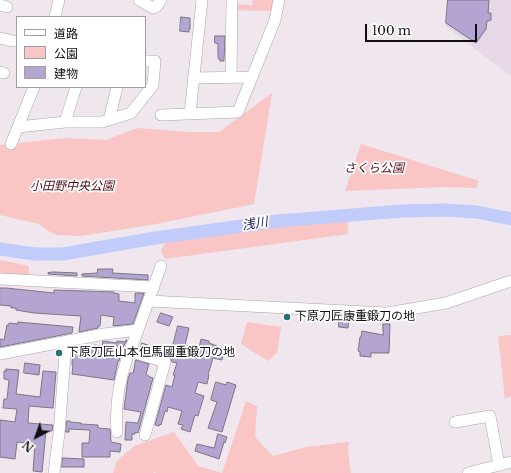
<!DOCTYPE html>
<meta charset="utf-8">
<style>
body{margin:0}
#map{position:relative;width:511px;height:473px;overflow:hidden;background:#efe6ee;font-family:"Libre Baskerville","Noto Sans JP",serif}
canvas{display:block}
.legend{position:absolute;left:16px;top:16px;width:130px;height:72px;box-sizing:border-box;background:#fff;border:1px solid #a09fa0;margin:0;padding:5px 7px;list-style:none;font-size:12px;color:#110e11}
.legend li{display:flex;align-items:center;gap:8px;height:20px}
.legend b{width:20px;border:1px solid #a09fa0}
.north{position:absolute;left:16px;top:417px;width:40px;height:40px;-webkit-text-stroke:3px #fff;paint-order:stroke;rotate:221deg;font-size:11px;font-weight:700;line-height:16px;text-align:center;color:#110e11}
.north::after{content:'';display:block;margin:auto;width:14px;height:18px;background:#110e11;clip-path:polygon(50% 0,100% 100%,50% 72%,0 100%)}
.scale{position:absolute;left:365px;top:24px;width:112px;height:18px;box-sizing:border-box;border:2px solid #110e11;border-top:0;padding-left:5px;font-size:12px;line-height:14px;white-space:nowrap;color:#110e11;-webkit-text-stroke:3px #fff;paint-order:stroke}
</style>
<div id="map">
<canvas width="511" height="473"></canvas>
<ul class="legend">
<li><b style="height:5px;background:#fff"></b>道路</li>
<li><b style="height:11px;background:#f9c5c5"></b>公園</li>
<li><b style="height:11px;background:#b4a4d1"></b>建物</li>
</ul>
<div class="north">N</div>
<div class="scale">100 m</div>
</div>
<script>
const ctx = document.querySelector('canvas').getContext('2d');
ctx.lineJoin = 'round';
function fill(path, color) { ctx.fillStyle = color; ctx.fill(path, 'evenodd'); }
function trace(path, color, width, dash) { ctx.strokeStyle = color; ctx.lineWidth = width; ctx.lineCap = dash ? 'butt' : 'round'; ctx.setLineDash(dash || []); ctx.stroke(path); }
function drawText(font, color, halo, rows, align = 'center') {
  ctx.font = font + ' "Libre Baskerville","Noto Sans JP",serif'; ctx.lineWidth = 3.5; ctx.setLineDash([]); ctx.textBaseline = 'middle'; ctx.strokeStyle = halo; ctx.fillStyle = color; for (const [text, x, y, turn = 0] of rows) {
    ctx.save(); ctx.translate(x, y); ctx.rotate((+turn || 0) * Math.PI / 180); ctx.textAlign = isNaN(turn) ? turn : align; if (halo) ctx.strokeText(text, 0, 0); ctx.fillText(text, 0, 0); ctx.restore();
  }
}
fill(new Path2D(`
 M447,0H511V76L445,26Z`), '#e6d8e6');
fill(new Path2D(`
 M253,0H275L273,11L233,10L234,4L252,5Z
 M272,93L254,204L156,224L81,236L57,235L50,232L39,224L0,215V145L66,138L106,140L138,128L188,132H219Z
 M361,144L479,181L476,188L445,187L345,191Z
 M348,220V234L165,259L161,250L166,242L261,229Z
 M0,260L29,266L28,281L0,279Z
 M247,322L281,327L277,353L268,361L241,344Z
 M511,335V396L505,399L498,336Z
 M246,401L257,406L255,437L273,456L306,447L349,442L348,452L351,473H157L154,472L153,473H113L117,461L134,446L174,432L198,466L222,473Z`), '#f9c5c5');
trace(new Path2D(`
 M0,249L35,254H63L155,238L278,221L402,211L445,210L477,212L511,219`), '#c1ccfa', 13);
const building = new Path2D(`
 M448,0H489L488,13H491V20L487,21L486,29L476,43L446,23Z
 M181,17L190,18V29H189V32L180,31Z
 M215,36H225L224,61H220L218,57V44L215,43Z
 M98,269H113L112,273L148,275V280L82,276V274L97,273Z
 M54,272L77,273V276L48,274V273Z
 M0,288H6L54,293V290L114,292V293L119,294V301L135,303V293H144L133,324L113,326L114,317L101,315L100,326H98V328L79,332L81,316L34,313L16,310V308H11V306L0,305Z
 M161,313L173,317L169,326L157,322Z
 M339,318H349L348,328L339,327Z
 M18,322L73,327L72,333L0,347V339L4,340L7,325H9V323L18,324Z
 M383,324H390L389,353H371V357L360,356V352L358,351L360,337H361L362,331L383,335Z
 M178,326L189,328L185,345L199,348L201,339L209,341V343L225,349L222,360L213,358L208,375H209L207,384L198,382L195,393L204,396L198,416L195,415L190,432L181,429L183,425L178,424L182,411L168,407L167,412L165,411L161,425L160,424L159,426L155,425L166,385L172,387L175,375H173L177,363L172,362L170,357Z
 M126,340H127L122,349L119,361H118L114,380L72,374L73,365H72L73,347L84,349V346L94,347V345L102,346L103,341L117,343V341L126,342Z
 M142,343L161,350L160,353L141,347Z
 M136,360L149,364L146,374L150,377L153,378L138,433L135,432V434H132V440H125L126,422L138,423L141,412L124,409L128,379L130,373H133Z
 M25,363L40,365L39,375L24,373Z
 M6,369L19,370L16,394L40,397L43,371L56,372L53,408L29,406L28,423L53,425L52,431H46L42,472L33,471L35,444L17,442L15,459L0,457V420L15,422L17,409L3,408L4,399H7L9,380L4,379V371H6Z
 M216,382L226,385L227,382L236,385L222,432L208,428L217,402L211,400Z
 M67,421H70V422L81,423V424L98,425V428L110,429L111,442L121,444L120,452L110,451V457H82V443H89L90,430L69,429V432H66Z
 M218,434L227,437L225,443L224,442L219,459L195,451L197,444L214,448Z
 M63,458L84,459V467H62Z`);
fill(building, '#b4a4d1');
trace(building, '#7a7780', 1);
const minor = new Path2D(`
 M139,0L153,8L156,7L161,0
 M0,5L7,7
 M55,17L59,0
 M0,38L13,41
 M0,72L4,73
 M193,78L251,77
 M231,78L232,0
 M190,114L202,0
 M161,115L238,112L275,20L279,0
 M109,120L117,87
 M65,122L76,87
 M18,127L65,122H102L131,113L153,85L155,61H145
 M11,144L34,87
 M0,279L154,287
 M149,301L387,313L446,303L511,281
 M129,351L165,362L145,435
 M0,354L104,334L138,330
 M455,422L490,416L499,465
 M117,432C115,406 118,384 127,359C130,349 135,340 138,330L161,266
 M54,473L59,433L66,342
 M468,473L511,462`);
trace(minor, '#aca4ac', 12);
trace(minor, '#fff', 11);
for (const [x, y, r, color] of [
 [287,317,4,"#267172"],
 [59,353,4,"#267172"]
]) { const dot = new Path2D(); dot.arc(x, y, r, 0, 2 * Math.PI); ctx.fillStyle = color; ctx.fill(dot); trace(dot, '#fff', 1.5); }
drawText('italic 12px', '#4e0c16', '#fff', [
 ["さくら公園",374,169],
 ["小田野中央公園",72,187]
]);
drawText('12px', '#110e11', '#fff', [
 ["下原刀匠康重鍛刀の地",295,317],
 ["下原刀匠山本但馬國重鍛刀の地",67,353]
], 'left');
drawText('italic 13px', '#1f245a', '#fff', [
 ["浅川",255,224,-9]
]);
</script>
